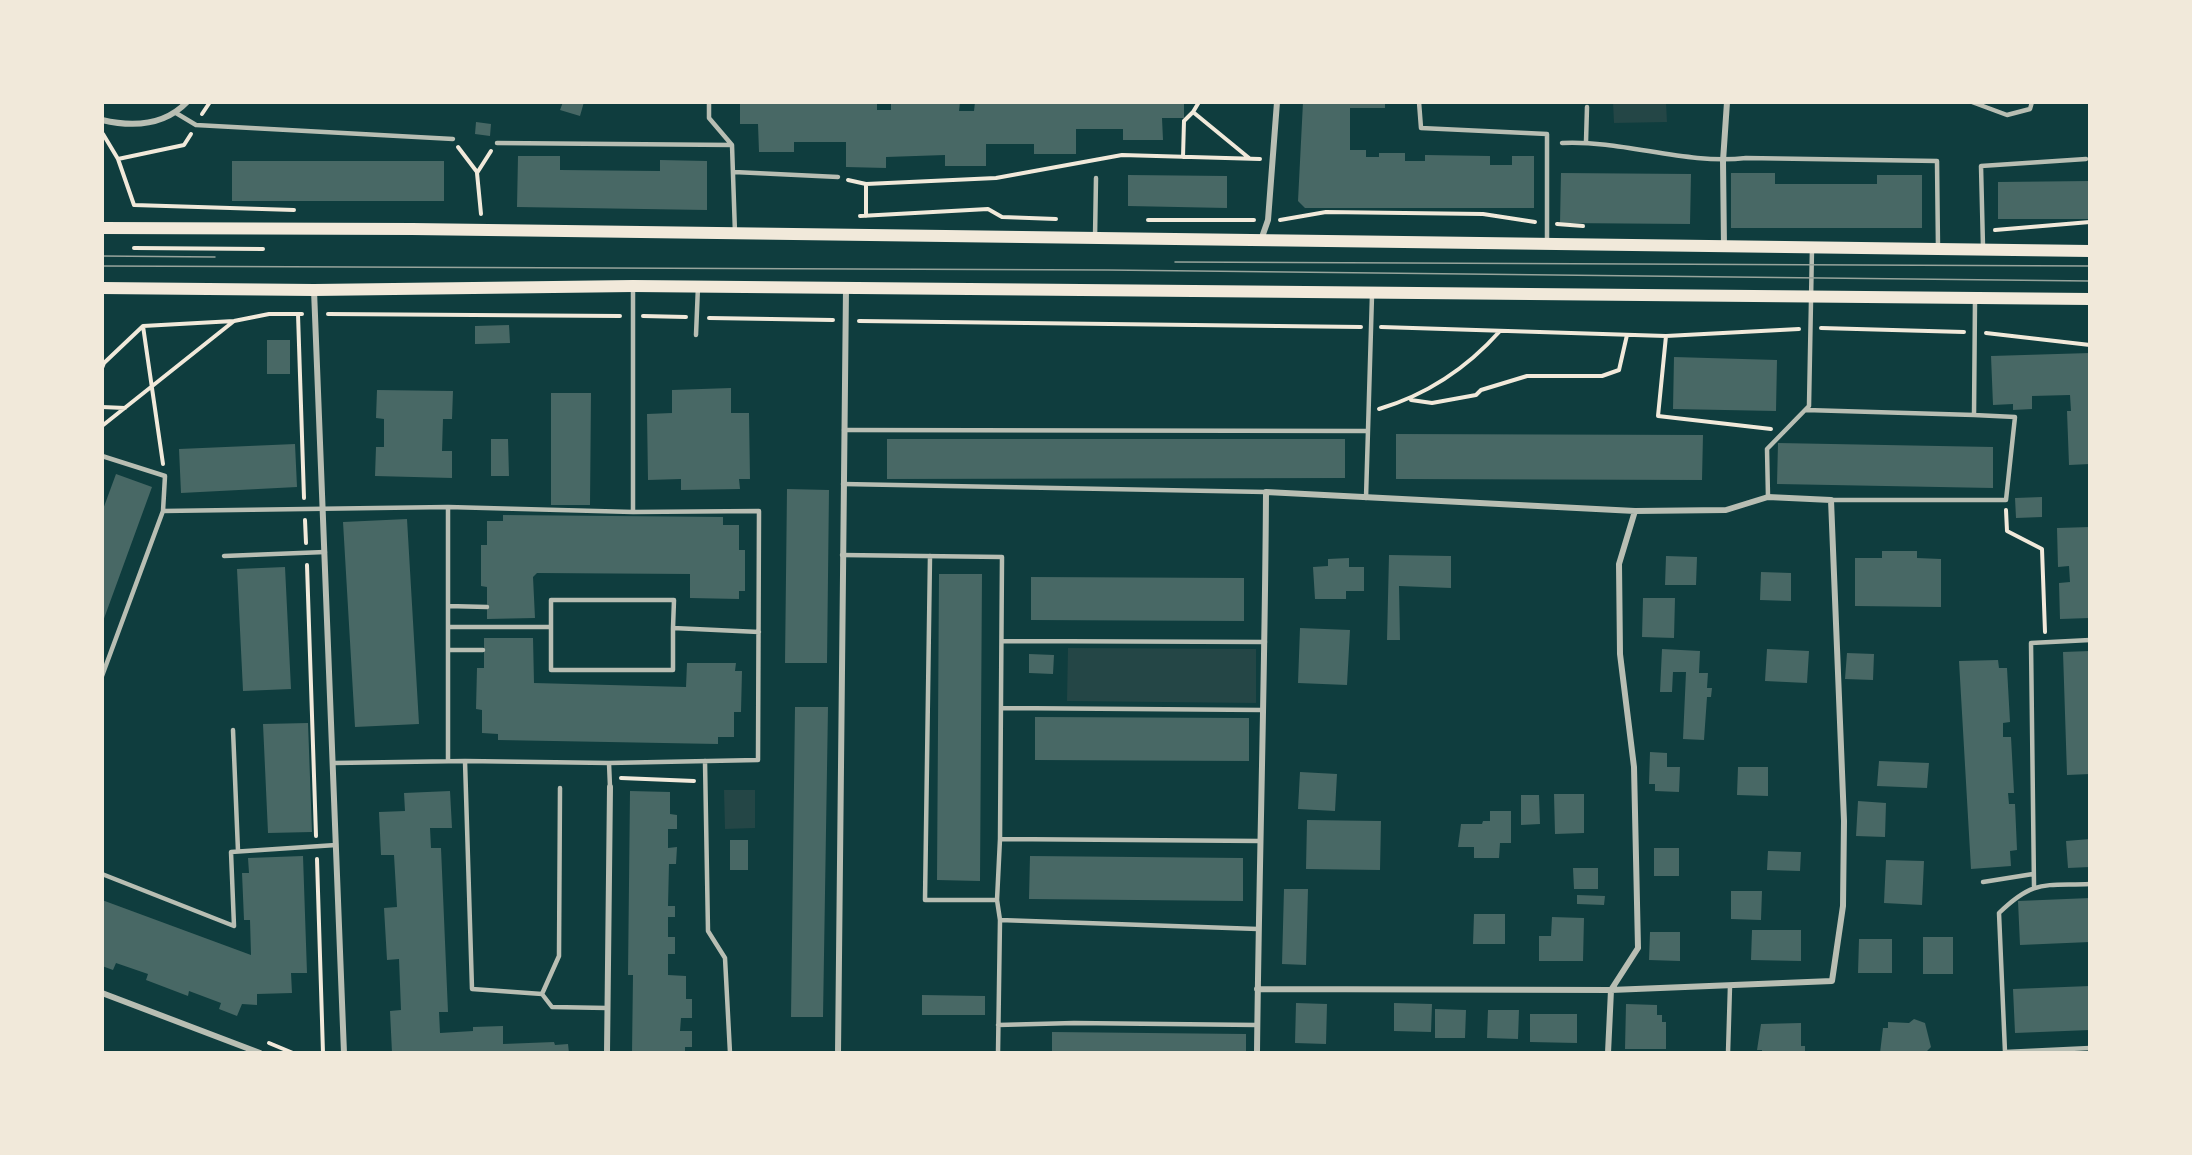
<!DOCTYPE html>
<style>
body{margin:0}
#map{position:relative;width:2192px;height:1155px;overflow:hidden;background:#0f3d3e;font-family:Arial,sans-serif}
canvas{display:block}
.frame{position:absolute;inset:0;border:104px solid #f1e9da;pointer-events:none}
</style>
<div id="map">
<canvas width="2192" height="1155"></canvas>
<div class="frame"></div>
</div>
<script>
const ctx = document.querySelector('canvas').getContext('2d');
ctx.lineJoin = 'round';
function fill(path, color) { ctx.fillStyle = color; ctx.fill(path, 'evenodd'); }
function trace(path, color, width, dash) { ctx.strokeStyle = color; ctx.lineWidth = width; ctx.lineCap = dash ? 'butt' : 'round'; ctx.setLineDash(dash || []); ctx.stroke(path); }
fill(new Path2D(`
 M1613,102H1666L1667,122L1614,123Z
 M1068,648L1256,649V703L1067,701Z
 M724,790H755V828L725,829Z`), '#244646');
fill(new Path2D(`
 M563,102H584L580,116L560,110Z
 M740,102H877V110H891V102H960L959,111H974L975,102H1184V118H1162L1163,140H1123V129H1076V154H1034V144H986V166H945V155L886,157V168L846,167V142H794V152H759L758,124H740Z
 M1303,102H1385V108H1350V150H1366V157H1379V153H1405V161H1425V155L1490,156V165H1512V156H1534V208H1305L1298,201Z
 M476,122L491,124L490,136L475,134Z
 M518,156H560V170L660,171V160L707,161V210L517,207Z
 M232,161H444V201H232Z
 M1561,173L1691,174L1690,224L1560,223Z
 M1731,173H1775V184H1877V175H1922V228H1731Z
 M1128,175L1227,176V208L1128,206Z
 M2090,181V219H1998V182Z
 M509,325L510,343L475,344V326Z
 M267,340H290V374H267Z
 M2090,353V464L2069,465L2067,411H2071L2070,395L2032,396V409L2013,410V404L1993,405L1991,356Z
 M1674,357L1777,360L1776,411L1673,409Z
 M731,388V413H749L750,479H739L740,489L681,490V479L648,480L647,414L672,413V390Z
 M377,390L453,391L452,419H443L442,451H452V478L375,476L376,447H384V419L376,418Z
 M551,393H591L590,505H551Z
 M1396,434L1703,435L1702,480L1396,479Z
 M491,439H508L509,476H491Z
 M887,439H1345V478L887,479Z
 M1778,443L1993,447V488L1777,484Z
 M295,444L297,487L181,493L179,449Z
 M116,474L152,487L102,624V512Z
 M787,489L829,490L827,663H785Z
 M2042,497V517L2016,518L2015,498Z
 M503,515L723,517V525H739V550H745V591H739V599L690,598V574L537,573L533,577L535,618L487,619V587L481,586V545H487V521H503Z
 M407,519L419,724L355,727L343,522Z
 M2090,527V618L2060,619L2059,583L2070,582L2069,566L2058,567L2057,528Z
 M1882,551H1917V558L1941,559V607L1855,606V558H1882Z
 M1389,555L1451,556V588L1399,586L1400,640H1387Z
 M1666,556L1697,557L1696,585H1665Z
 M1349,558V567H1364V591H1346V599H1315L1313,567L1328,566V559Z
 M285,567L291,689L243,691L237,569Z
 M1761,572L1791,573V601L1760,600Z
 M939,574H982L980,881L937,880Z
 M1031,577L1244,578V621L1031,620Z
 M1643,598H1675L1674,638L1642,637Z
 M1300,628L1350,630L1347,685L1298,683Z
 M484,638H533L534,683L686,687L687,663H736L735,671H742L741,712H734V737H718V744L498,740V734L482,733V710L476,709L477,668H484Z
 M1662,649L1700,651L1699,673H1708L1707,688H1712L1711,697H1707L1704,740L1683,739L1686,672H1673L1672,692H1660Z
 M1767,649L1809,651L1807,683L1765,681Z
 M2090,651V774L2067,775L2063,652Z
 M1847,653L1874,654L1873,680L1845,679Z
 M1029,654L1054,655L1053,674L1029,673Z
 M1998,660L1999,668H2007L2010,722L2003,723V737H2011L2014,793H2008L2009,804H2015L2017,850L2010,851L2011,866L1971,869L1959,661Z
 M795,707H828L823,1017H791Z
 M1035,717L1249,718V761L1035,760Z
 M308,723L312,832L268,833L263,724Z
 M1650,752L1667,753V767H1680L1679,792L1655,791V784H1649Z
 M1879,761L1929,763L1927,788L1877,786Z
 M1738,767H1768V796L1737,795Z
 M1300,772L1337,774L1335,811L1298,809Z
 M450,791L452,828H430L431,848H441L448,1012H439L440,1033L473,1031V1027L503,1026V1044L554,1042L555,1045L568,1044L569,1053H392L390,1011L401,1010L399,959L387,960L384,908L397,907L394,855H381L379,812L405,811L404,793Z
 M630,791L670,792V814L677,815V829H668V848L677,847L676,864H669L668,906H675V917H668V937H675V954H668V975L686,976V999H692V1018H681L680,1031H692V1047H685V1053H632L633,975H628Z
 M1554,794H1584V833L1555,834Z
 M1521,795H1539L1540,824L1521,825Z
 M1858,801L1886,803L1885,837L1856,836Z
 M1490,811H1511V843H1500L1499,858H1474V847H1458L1461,824H1482L1483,821H1490Z
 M1307,820L1381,821L1380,870L1306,869Z
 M2090,839V867L2068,868L2066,841Z
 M730,840H748V870H730Z
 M1654,848H1679V876H1654Z
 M1768,851L1801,852L1800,871L1767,870Z
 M303,856L307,973H291L292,993L257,994V1005L242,1004L237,1016L219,1009L221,1003L189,991L188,996L146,980L148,974L116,963L113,970L102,966V900L251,955L250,920H244L242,873H249L248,858Z
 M1030,856L1243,858V901L1029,899Z
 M1886,860L1924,861L1922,905L1884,903Z
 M1573,868H1598V889H1574Z
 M1284,889H1308L1306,965L1282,964Z
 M1731,891H1762L1761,920L1731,919Z
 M1577,895L1605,896L1604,905L1577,904Z
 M2090,898V942L2020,945L2018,901Z
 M1474,914H1505V944H1473Z
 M1552,917L1584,918L1583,961H1539V936H1551Z
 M1752,930H1801V961L1751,960Z
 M1650,932H1680V961L1649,960Z
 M1923,937H1953V974H1923Z
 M1859,939H1892V973H1858Z
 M2090,986V1030L2015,1033L2013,989Z
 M922,995L985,996V1015H922Z
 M1296,1003L1327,1004L1326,1044L1295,1043Z
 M1394,1003L1432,1004L1431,1032L1394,1031Z
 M1626,1004L1657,1005V1015H1662V1022H1666V1049H1625Z
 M1435,1009L1466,1010L1465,1038H1435Z
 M1488,1010H1519L1518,1039L1487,1038Z
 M1530,1014H1577V1043L1530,1042Z
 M1914,1019L1925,1023L1931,1047L1925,1053H1880L1883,1028H1888V1022L1909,1023Z
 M1801,1023V1046H1805V1053H1762V1050H1757L1761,1024Z
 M1052,1032L1246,1034V1053H1052Z`), '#486865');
trace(new Path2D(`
 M1193,112L1199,102
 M202,114L210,102
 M103,134L118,159L134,205L294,210
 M458,147L477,172
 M1183,157L1184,121L1193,112L1249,158
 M118,159L184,145L191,134
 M848,180L866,184V216
 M866,184L996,178L1122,155L1260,159
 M481,214L477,173L491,151
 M860,216L988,209L1002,217L1056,219
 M1148,220H1254
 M1280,220L1326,212L1483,214L1535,222
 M1557,224L1583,226
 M1995,230L2090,222
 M134,248L263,249
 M298,314L304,498
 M328,314L620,316
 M643,316L686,317
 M709,318L833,320
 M859,321L1361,327
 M143,326L163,464
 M1381,327L1666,336L1799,329
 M1821,328L1964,332
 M1986,333L2090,345
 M1666,336L1658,416L1771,429
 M102,368L104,363L143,326L234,321L269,314H302
 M1411,400L1432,403L1476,395L1481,390L1527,376H1602L1619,370L1627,335
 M102,407L125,408
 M1379,409C1426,395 1467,368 1500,331
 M102,426L234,321
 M2006,510L2007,531L2042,549L2045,632
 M305,520L306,543
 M307,565L316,836
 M621,778L694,781
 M317,859L323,1053
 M269,1043L293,1053`), '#f1e9da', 4);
trace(new Path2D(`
 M709,102V118L732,145L735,233
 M1419,102L1421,128L1547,134V242
 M1972,102L2007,115L2030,109L2032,102
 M176,113L196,125L453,139
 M1586,142L1587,107
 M497,143L732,145
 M1562,143C1624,140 1685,165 1746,158L1937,161L1938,248
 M734,172L838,177
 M1095,238L1096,178
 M1983,247L1981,166L2086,159
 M696,335L698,286
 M1806,410L1974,415
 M844,430L1367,431
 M102,456L165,476L163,511
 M843,484L1266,492
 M1768,497L1767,449L1809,406L1812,248
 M1366,498L1372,295
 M1831,500H2006L2015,417L1974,415L1975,300
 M448,507V761
 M842,555L1002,557L1000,839L997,900
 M224,556L325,552
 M930,556L925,900H997L1000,920L998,1053
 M448,606L487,607
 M448,627H551
 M673,628V670H551V600H674L673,628L759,632
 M1002,641L1265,642
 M448,650H483
 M102,676L163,511L448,507L633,512
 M1002,708L1263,710
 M233,730L238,851
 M465,761L609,763L758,760L759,511L633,512V288
 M705,761L708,931L725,958L730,1053
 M334,763L465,761L472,989L542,994L552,1007L607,1008
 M609,763L610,787
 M1000,839L1260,841
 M102,874L234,926L231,852L336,845
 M1983,882L2033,874
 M2090,884C2044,886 2034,879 1999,913L2005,1052L2090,1048
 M2034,886L2031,643L2090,640
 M1000,920L1258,929
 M542,994L559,956L560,788
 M998,1025L1074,1023L1257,1025
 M1728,1053L1730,986`), '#b8beb3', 4.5);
trace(new Path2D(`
 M102,120C132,127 164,126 187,102
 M1261,240L1268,220L1277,102
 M1724,247L1723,161L1727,102
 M314,290L344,1053
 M102,993L260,1053
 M607,1053L610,787
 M838,1053L846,288
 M1257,1053C1259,866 1265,679 1266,492L1635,511L1726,510L1768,497L1831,500L1844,821L1843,906L1832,981L1611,990L1257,989
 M1608,1053L1611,990L1638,948L1634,767L1620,654L1619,564L1635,511`), '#b8beb3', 6);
trace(new Path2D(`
 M102,228L412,229L2090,251
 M102,288L314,290L633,286L2090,299`), '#f1e9da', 12);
trace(new Path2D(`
 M102,256L215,257
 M1175,262L2090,266
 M102,266L1108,270L2090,281`), '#97a49c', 1.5);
</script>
